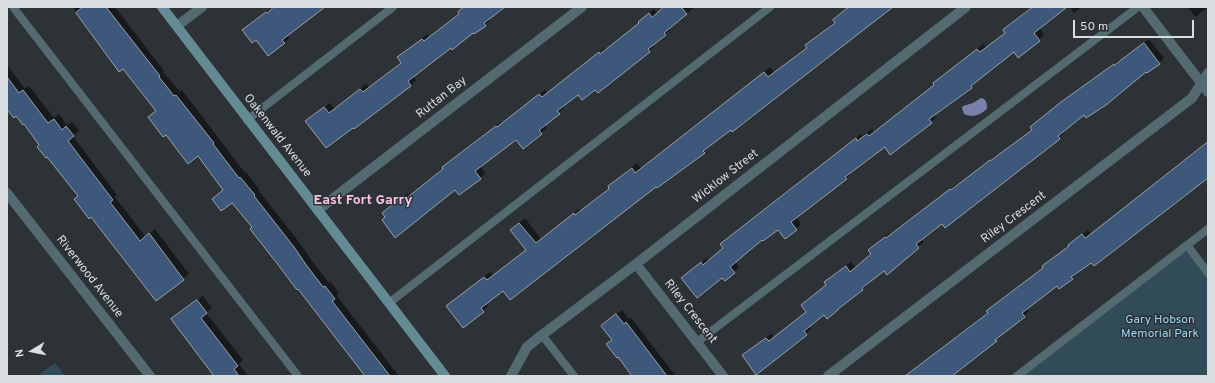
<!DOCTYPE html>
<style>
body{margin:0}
#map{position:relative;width:1215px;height:383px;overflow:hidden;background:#2c3235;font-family:Overpass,sans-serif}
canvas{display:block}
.frame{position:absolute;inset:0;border:8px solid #dadee0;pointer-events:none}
.north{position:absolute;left:12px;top:331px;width:40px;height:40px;-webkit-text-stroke:3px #2c3235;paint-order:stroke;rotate:260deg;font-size:11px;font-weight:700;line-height:16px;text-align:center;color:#dadee0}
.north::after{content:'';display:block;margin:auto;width:14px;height:18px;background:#dadee0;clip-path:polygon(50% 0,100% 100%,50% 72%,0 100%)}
.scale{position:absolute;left:1073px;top:20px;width:121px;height:18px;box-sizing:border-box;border:2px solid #dadee0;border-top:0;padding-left:5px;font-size:12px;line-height:14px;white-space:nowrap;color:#dadee0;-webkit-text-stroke:3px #2c3235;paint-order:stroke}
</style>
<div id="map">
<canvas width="1215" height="383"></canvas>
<div class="frame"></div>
<div class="north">N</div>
<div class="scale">50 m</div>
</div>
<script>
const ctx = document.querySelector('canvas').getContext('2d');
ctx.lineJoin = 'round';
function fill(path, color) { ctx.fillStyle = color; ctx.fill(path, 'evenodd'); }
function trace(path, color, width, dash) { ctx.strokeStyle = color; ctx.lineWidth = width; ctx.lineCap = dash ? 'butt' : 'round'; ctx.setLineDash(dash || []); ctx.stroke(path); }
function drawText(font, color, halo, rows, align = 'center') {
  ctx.font = font + ' Overpass,sans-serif'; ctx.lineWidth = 3; ctx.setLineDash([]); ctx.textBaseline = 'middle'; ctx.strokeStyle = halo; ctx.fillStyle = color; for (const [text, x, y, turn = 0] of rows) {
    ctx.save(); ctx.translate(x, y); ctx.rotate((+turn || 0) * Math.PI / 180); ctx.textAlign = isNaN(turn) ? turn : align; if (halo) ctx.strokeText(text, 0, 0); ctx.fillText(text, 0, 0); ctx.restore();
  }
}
fill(new Path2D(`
 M1187,245L1208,273V376H1017Z
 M55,363L65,376H37Z`), '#314b59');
fill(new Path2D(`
 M981,98C987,99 987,104 987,109C980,115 973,118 964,114L962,108L963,106L973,103Z`), '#7980ab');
fill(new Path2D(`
 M73,7H115L164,71L163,72L180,92L182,90L245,173L246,172L259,189L258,190L299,242L312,261L329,283L330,281L339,293L337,296L399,376H366L198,155L166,134L149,117L157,110L123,67L104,49Z
 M273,7H323L287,35L289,38L284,43L249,25Z
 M464,7H503L489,18L490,20L485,25L451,47L413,76L416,80L411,85L354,128L312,116L330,103L335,109L366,84L369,88L401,62L398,58L403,52L428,34L429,37L460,13Z
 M664,7H695L669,27L670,30L653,44L654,46L649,51L598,91L595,88L579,93L562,106L564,108L544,125L547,128L523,147L517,139L480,166L485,173L480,178L386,217L383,213L388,208L408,193L409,195L444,168L443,167L448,162L501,122L502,123L545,90L548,93L605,48L606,49L640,23L644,17L654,9L657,13Z
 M849,7H892L708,146L709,147L704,152L503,290L486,303L488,306L483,311L463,327L452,302L490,272L493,276L527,250L511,230L516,225L525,218L541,239L579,209L581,211L610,188L609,186L614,181L637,163L641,168L770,67L774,73L808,48L806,46L811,40L835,22L834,20Z
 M1031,7H1066L1039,27L1044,35L1039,40L1014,51L976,81L972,87L934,114L936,117L931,123L885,146L850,172L851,174L846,179L796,217L801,224L796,229H778L762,239L735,262L739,267L734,272L723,277L688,273L707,258L708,260L724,248L721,244L726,239L861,134L863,136L872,129L874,132L935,84L934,83L939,78L983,44L986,48L1006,33L1004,30Z
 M1070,7H1082L1074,13Z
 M1188,7H1208L1195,17Z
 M1149,39L1164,58L1159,63L1084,114L1062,131L1064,133L1059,138L942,223L921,239L924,242L918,247L887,273L884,269L867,283L868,284L863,289L824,314L809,326L811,329L806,334L757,373L743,355L771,334L774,337L807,311L827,284L830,277L851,262L855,267L872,254L869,250L874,245L890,233L891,234L956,185V186L995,156L996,157L1032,129L1068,98L1119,60L1120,61Z
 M7,65L25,89L29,86L54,118L59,114L67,125L72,122L79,131L73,136L117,195L115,197L145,236L155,229L189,274L156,300L24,122L16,115L11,116L7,110Z
 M1208,142V176L1076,272L1077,273L1072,278L1057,285L1027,308L1029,311L1024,316L1000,335H1001L996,341L951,376H905L988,312L987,311L993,306L1044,267L1049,261L1070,245L1088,230L1091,234Z
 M203,296L212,308L206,313L243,360L239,364L248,376H216L177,314Z
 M622,310L629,319L631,318L676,376H634L618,356L607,344L612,339L608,321Z`), '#0007');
const building = new Path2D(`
 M83,7H106L160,76L159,77L174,96L176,95L214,143L213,144L239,178L240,177L255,195L254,196L294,247L307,266L323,287L325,286L335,299L332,301L390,376H365L298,289L297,290L279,266L250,229L252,227L232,203L221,211L212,199L223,190L198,156L188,164L166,135L163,137L148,117L156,111L123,69L119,72L76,13Z
 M274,7H325L282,40L285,43L268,56L256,40L252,43L242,30L266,12L267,13Z
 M464,7H505L484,23L486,26L474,34L473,33L452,50L451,48L408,81L411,86L354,129L353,128L326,148L305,121L324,107L329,113L360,89L363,92L401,63L397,57L422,39L424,41L459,14L458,12Z
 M664,7H681L687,14L664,33L666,35L648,49L650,52L598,93L595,90L582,100L578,95L557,111L560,114L539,130L542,134L523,149L516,140L475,171L481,179L459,195L455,190L395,238L382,220L385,217L382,213L402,197L404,200L443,169L442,167L496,126L497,127L539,94L542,97L599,52L600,54L639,23L638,22L649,13L652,17Z
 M849,7H893L732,132L731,130L703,151L705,153L657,188L656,187L510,300L503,291L481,308L484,312L463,328L446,306L484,277L487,280L526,250L510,230L519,223L536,243L574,213L575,215L609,189L608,186L632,168L635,173L764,72L768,77L807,48L805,45L835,23L833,20Z
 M1033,7H1067L1034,33L1040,41L1018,58L1014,52L971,86L972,88L929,119L932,123L890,155L885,147L845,177L847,179L791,222L797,230L785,239L778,230L763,241L762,240L730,267L735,273L725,281L722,278L697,298L681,278L701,262L703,265L723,248L720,244L856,138L857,141L867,134L869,136L934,85L933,83L977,49L980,52L1005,33L1003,30Z
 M1144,43L1160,64L1147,73L1146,72L1106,105L1086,118L1084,115L1058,136L1060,139L945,228L942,224L916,244L919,248L887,275L884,271L862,288L863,290L838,309V310L827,319L824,315L804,331L807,335L756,375L742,355L766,338L769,341L806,312L801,305L826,285L824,282L846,266L850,272L871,254L868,250L885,237L886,238L950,189L951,190L990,160V161L1032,130L1030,127L1061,102L1114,64V65Z
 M7,77L19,93L23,90L48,123L54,119L62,130L66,126L74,136L68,141L113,200L110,202L140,241L149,233L184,280L156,301L91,217L89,219L74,199L78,196L47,157L46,158L37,147L39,145L24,124L23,125L16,116L14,118L7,110Z
 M1208,142V178L1094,266L1091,263L1071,277L1073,279L1059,289L1057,286L1022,313L1025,317L995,340L997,341L952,376H905L988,313L986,311L1043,268L1042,266L1069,246L1068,245L1082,234L1085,238Z
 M197,300L207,313L201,318L238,366L234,369L239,376H214L171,319Z
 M616,314L624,324L626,322L667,376H632L618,357L617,358L606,344L612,340L601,326Z`);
fill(building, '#3e587b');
trace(building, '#9ba0a6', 1);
trace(new Path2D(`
 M13,7L298,376
 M247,120L393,7
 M1187,245L1208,273
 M389,303L770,7
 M542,335L574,376
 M697,342L1138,7
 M1017,376L1208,229`), '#536b70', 8);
trace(new Path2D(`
 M1143,7L1208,92
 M177,26L202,7
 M7,193L150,376
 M318,210L582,7
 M636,264L723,376
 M511,376L527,347L542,335L636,264L966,7
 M828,376L1192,98L1208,73`), '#536b70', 10);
trace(new Path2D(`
 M162,7L445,376`), '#648b93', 10);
drawText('12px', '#dadee0', '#2c3235', [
 ["Ruttan Bay",442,98,-38],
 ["Oakenwald Avenue",277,136,52],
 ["Wicklow Street",726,177,-38],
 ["Riley Crescent",1014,218,-37],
 ["Riverwood Avenue",89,277,52],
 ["Riley Crescent",690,312,52]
]);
drawText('12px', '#9ad5f6', '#2c3235', [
 ["Gary Hobson",1160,321],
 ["Memorial Park",1160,335]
]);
drawText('bold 14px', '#f9c0e4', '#2c3235', [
 ["East Fort Garry",363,201]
]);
</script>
